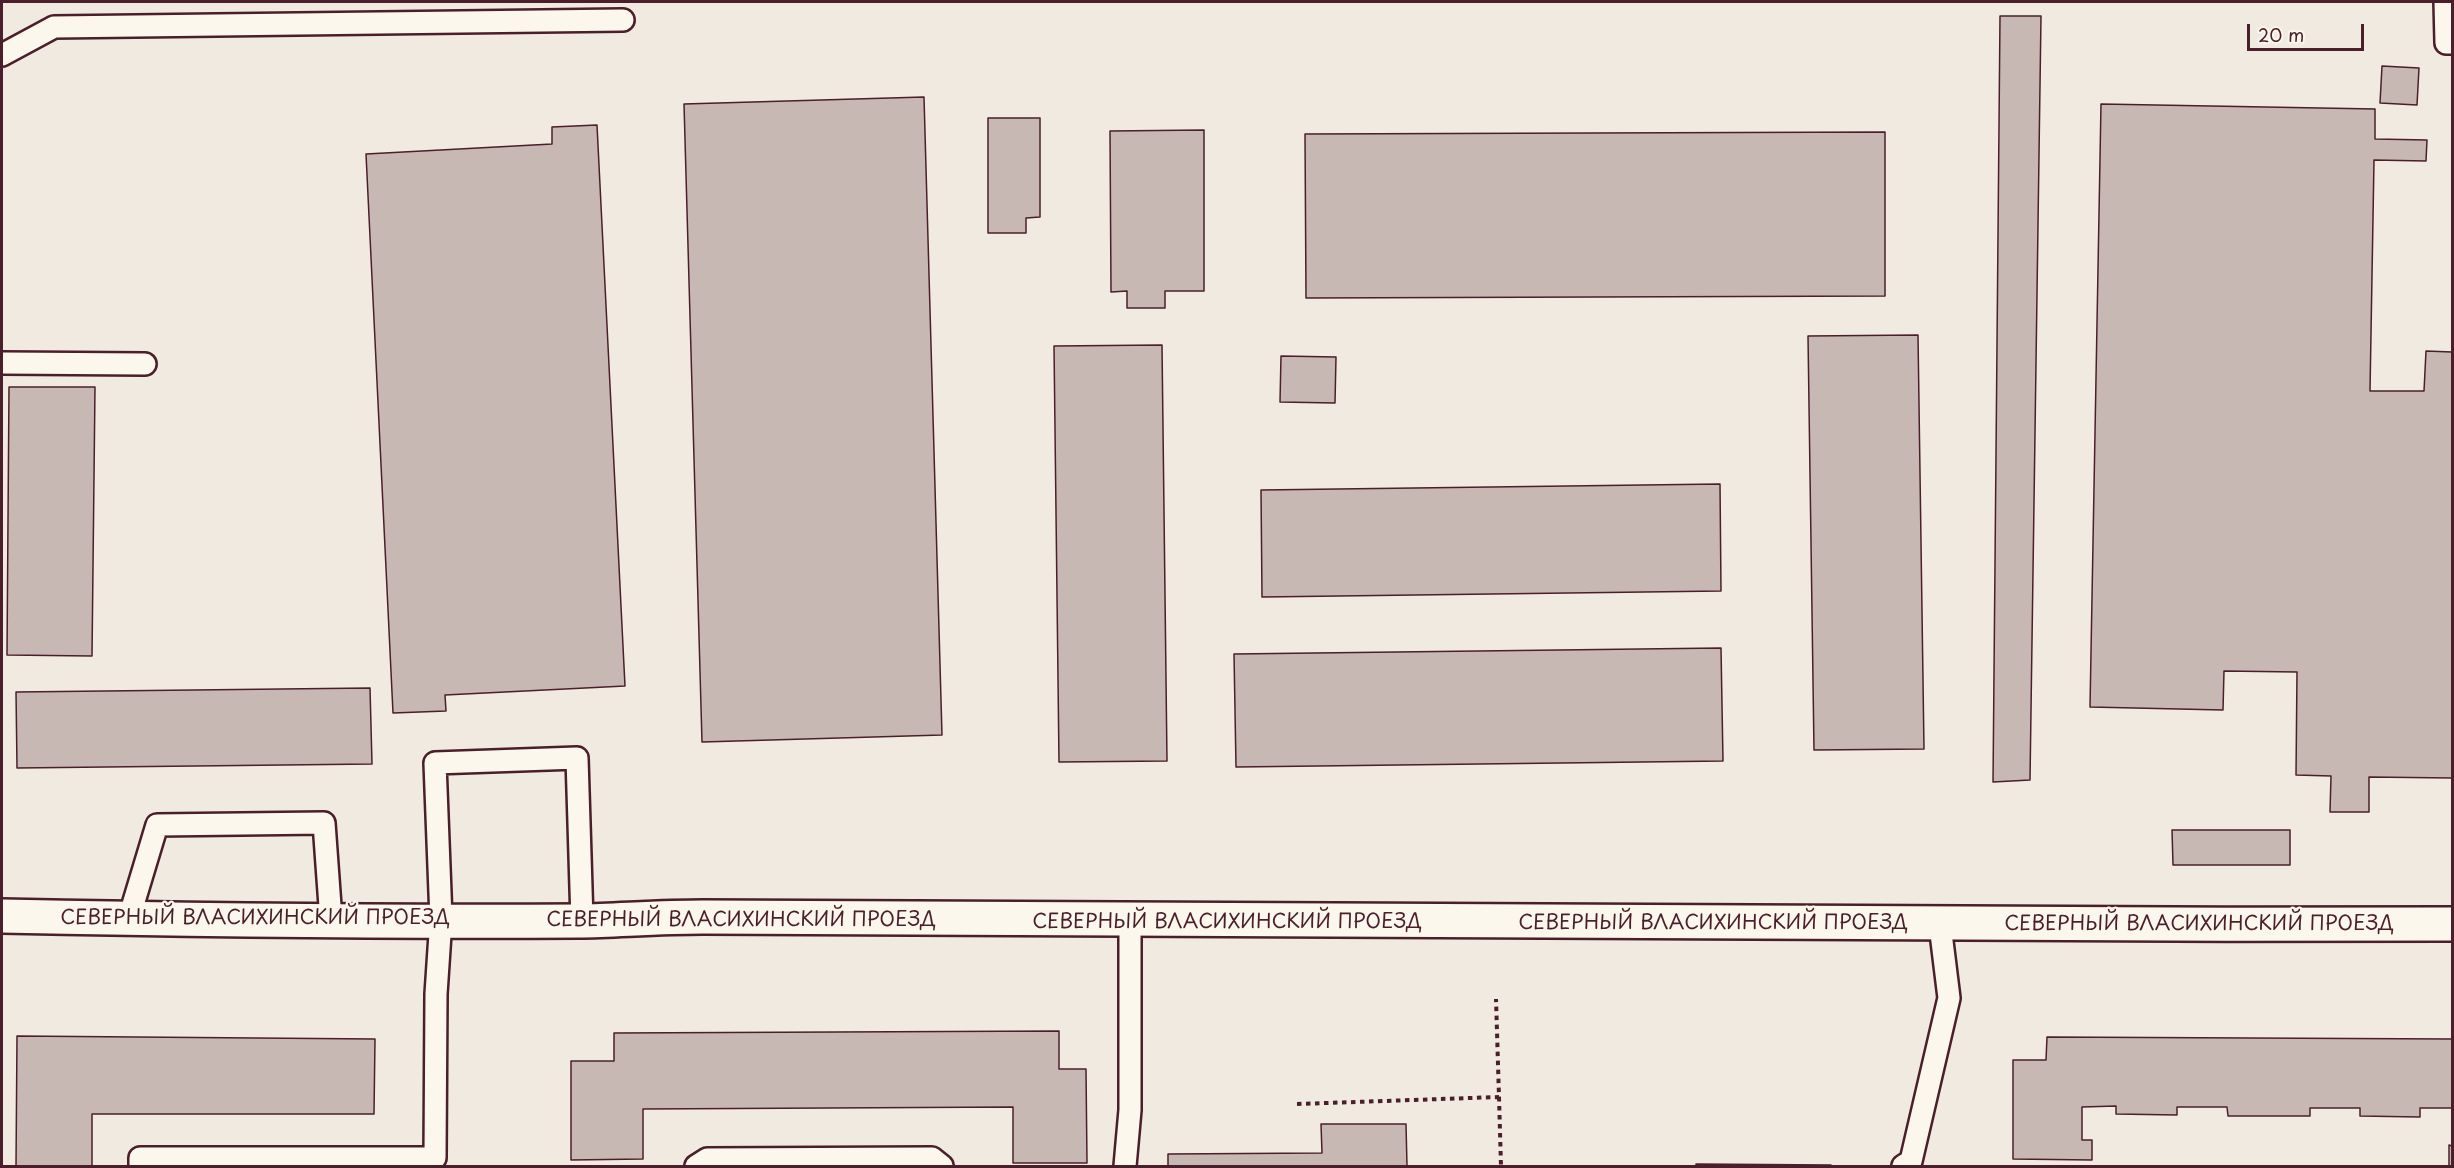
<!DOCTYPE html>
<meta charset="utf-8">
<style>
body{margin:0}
#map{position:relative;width:2454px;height:1168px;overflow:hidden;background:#f0eae0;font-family:"Playpen Sans",sans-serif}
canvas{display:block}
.frame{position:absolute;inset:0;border:3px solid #4a1f2b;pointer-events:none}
.scale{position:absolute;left:2247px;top:24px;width:117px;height:27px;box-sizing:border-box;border:3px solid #4a1f2b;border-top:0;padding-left:8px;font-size:18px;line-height:21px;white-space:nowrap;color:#4a1f2b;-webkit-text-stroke:4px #fbf7ec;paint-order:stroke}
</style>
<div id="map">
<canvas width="2454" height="1168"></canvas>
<div class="frame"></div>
<div class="scale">20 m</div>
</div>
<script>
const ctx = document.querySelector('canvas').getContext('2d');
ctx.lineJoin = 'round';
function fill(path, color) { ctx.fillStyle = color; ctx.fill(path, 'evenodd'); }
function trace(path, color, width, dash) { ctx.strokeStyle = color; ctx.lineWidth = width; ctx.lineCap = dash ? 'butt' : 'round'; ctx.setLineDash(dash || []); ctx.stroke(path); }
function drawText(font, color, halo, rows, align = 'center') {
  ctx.font = font + ' "Playpen Sans",sans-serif'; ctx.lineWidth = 4.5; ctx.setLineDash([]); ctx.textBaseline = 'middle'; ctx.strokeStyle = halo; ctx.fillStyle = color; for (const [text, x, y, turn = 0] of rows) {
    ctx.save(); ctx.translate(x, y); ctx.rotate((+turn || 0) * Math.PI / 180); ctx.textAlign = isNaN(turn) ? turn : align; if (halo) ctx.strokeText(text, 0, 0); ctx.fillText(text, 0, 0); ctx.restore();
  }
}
const building = new Path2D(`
 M2000,16H2041L2030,780L1993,782Z
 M2382,66L2419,68L2417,105L2380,103Z
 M924,97L942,735L702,742L684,104Z
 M2101,104L2375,109V139L2427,140L2426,161L2374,160L2370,391H2424L2426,351L2452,352V778L2369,777V812H2330L2331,776L2296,775L2297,672L2224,671L2223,710L2090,707Z
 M988,118H1040V217L1026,218V233H988Z
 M597,125L625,686L445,695L446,711L393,713L366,154L552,144V127Z
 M1204,130V291H1165V308H1127V291L1111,292L1110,131Z
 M1885,132V296L1306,298L1305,134Z
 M1918,335L1924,749L1814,750L1808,336Z
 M1162,345L1167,761L1059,762L1054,346Z
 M1281,356L1336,357L1335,403L1280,402Z
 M9,387H95L92,656L7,655Z
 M1720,484L1721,591L1262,597L1261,490Z
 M1721,648L1723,761L1236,767L1234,654Z
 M370,688L372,764L17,768L16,692Z
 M2172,830H2290V865H2173Z
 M1059,1031V1069H1086L1087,1163H1013V1107L643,1109V1159L571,1160V1061H614V1033Z
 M17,1036L375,1039L374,1114H92V1166H16Z
 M2047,1037L2452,1039V1108H2420V1117L2360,1116V1108H2310V1116H2228L2227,1107H2177V1115L2116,1114V1106L2082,1107V1140H2092V1160L2013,1159V1060H2046Z
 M1321,1124H1406L1407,1166H1168V1154L1322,1153Z
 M2449,1145L2452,1146V1166H2449Z
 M1696,1164L1831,1165V1166H1696Z`);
fill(building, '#c8b8b3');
trace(building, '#4a1f2b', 1.5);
const lane = new Path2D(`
 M2445,2L2446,43H2452
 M2,55L54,27L623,20
 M2,363L145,364
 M129,918L157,825L324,823L331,920
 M140,1166V1158H435L436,994L441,919L435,763L577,758L582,921
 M696,1166L707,1159L932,1158L942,1166
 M1125,1166L1130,1110V922
 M1903,1166L1911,1161L1949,998L1940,925`);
const street = new Path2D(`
 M2,916C194,920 388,922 580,921C621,920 662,917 703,917C1286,922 1869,925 2452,924`);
trace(lane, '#4a1f2b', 26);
trace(street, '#4a1f2b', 38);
trace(new Path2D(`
 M1499,1097L1501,1166
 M1297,1104L1499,1097L1496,999`), '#4a1f2b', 4, [4.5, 4.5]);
trace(lane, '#fbf7ec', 21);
trace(street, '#fbf7ec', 33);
drawText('20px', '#4a1f2b', '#fbf7ec', [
 ["СЕВЕРНЫЙ ВЛАСИХИНСКИЙ ПРОЕЗД",255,918],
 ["СЕВЕРНЫЙ ВЛАСИХИНСКИЙ ПРОЕЗД",741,920],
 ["СЕВЕРНЫЙ ВЛАСИХИНСКИЙ ПРОЕЗД",1227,922],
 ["СЕВЕРНЫЙ ВЛАСИХИНСКИЙ ПРОЕЗД",1713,923],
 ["СЕВЕРНЫЙ ВЛАСИХИНСКИЙ ПРОЕЗД",2199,924]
]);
</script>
